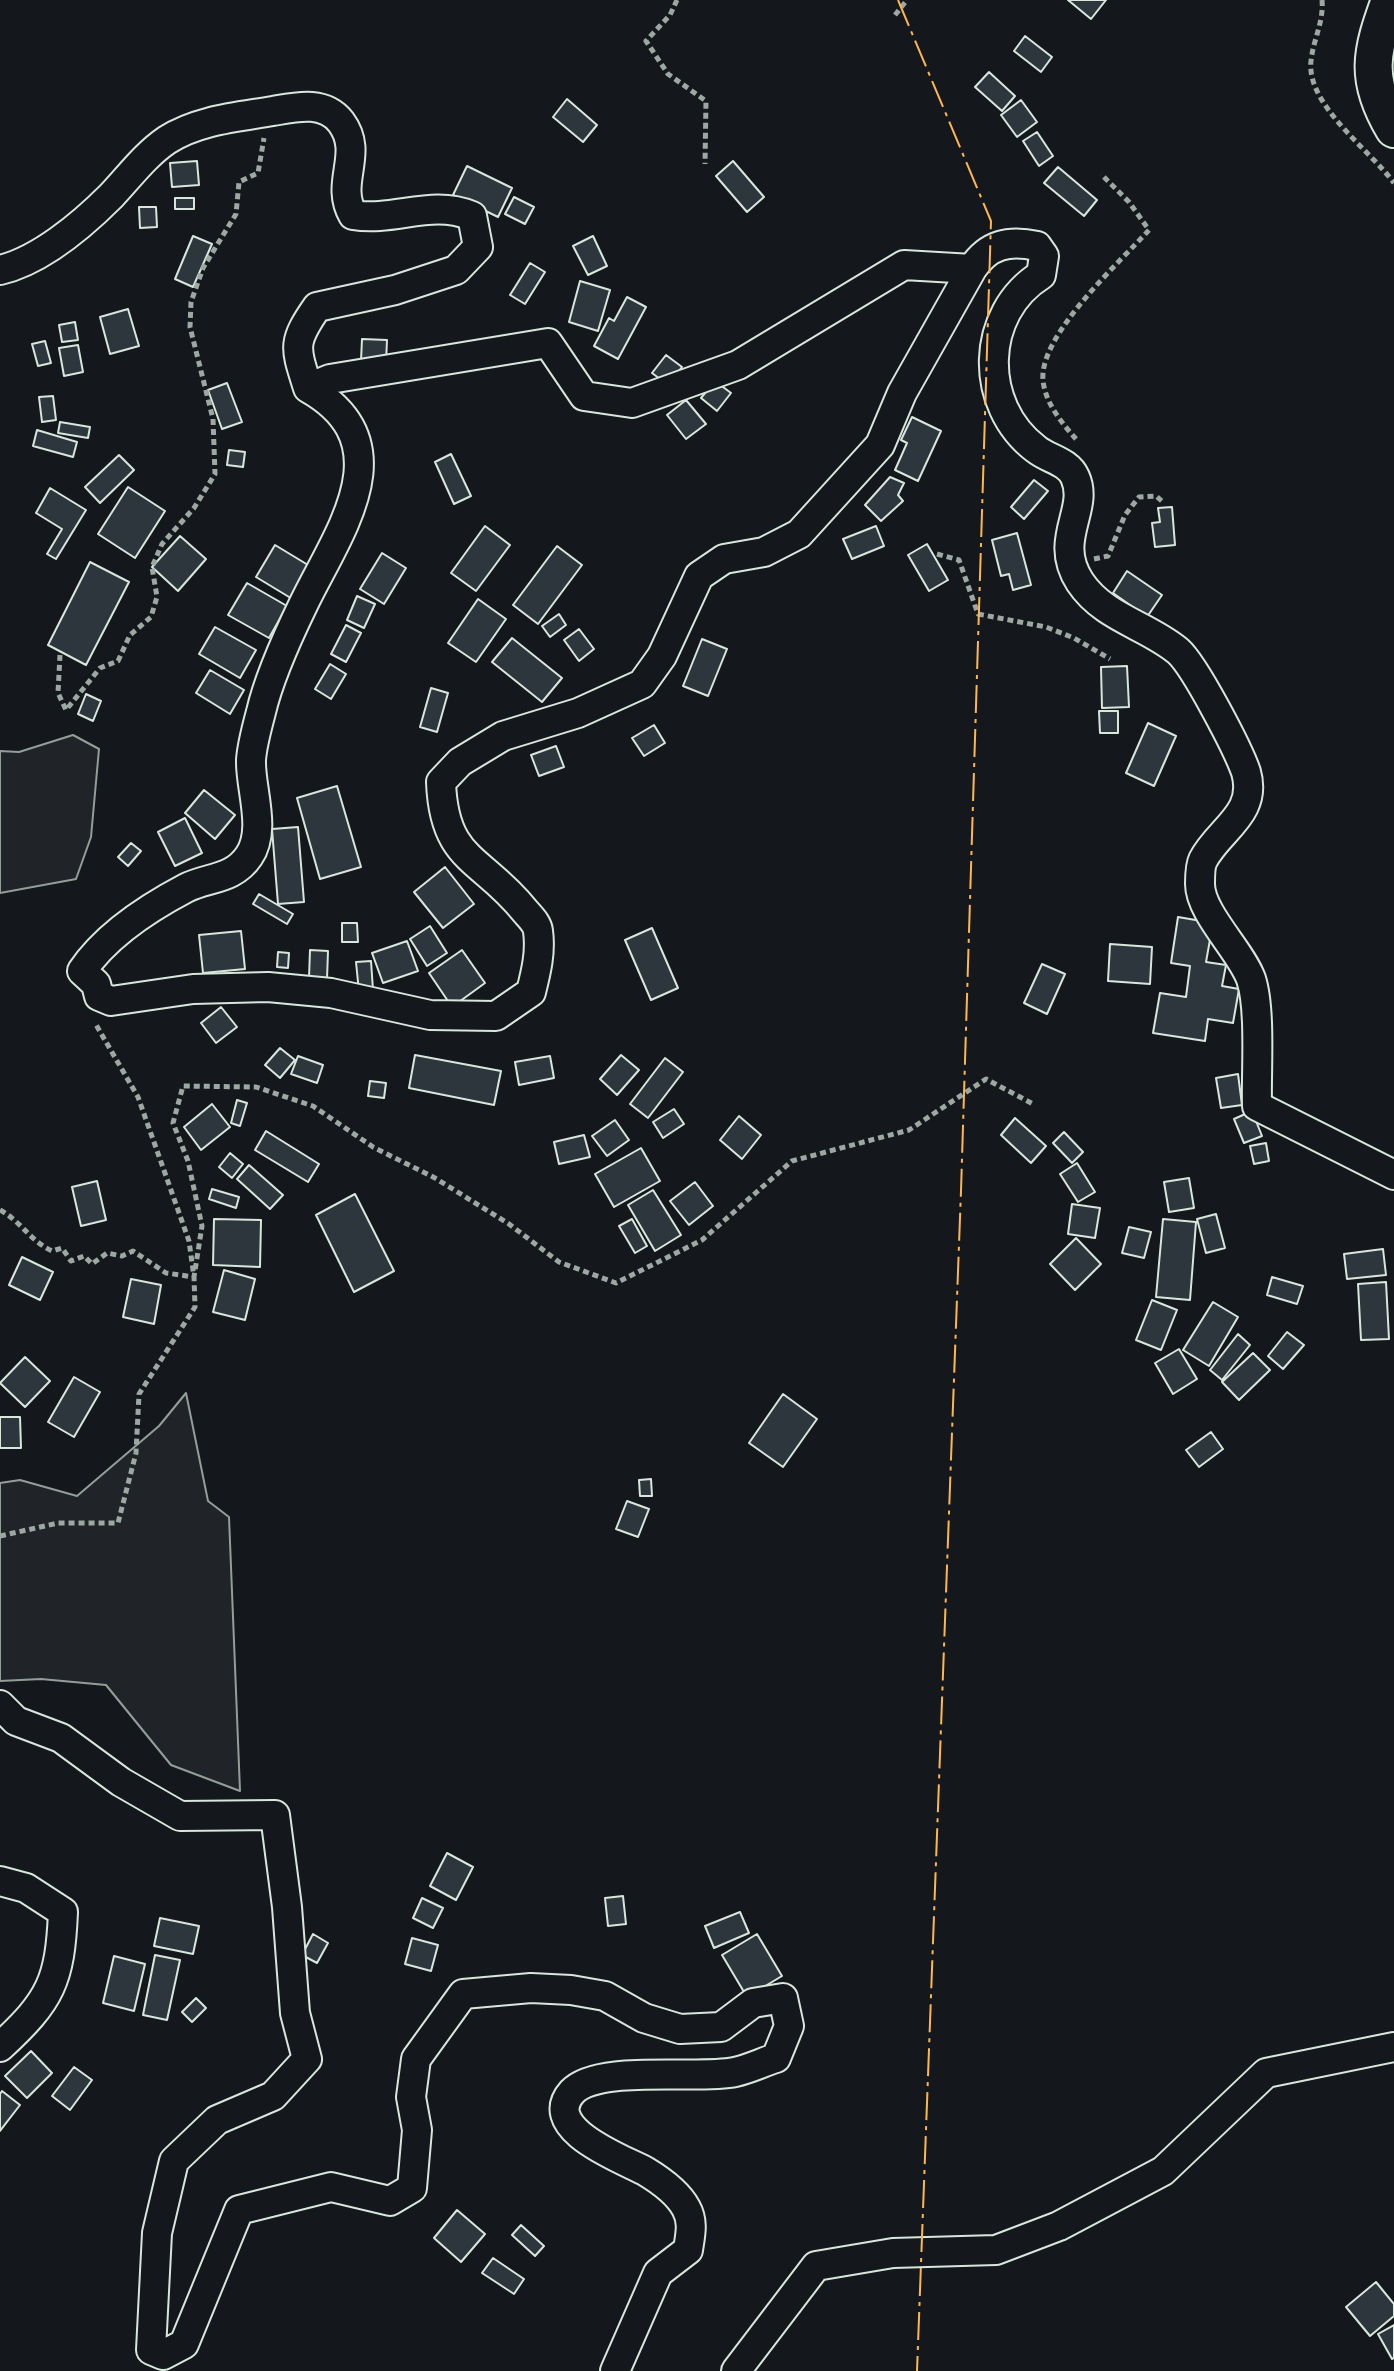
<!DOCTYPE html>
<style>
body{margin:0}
canvas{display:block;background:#14181c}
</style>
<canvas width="1394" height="2371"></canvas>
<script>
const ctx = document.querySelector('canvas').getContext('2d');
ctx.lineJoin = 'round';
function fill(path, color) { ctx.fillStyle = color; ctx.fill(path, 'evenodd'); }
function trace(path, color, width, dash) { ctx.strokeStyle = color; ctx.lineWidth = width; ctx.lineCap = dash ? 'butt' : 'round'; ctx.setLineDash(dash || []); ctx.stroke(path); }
const green = new Path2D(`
 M73,735L99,749L91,837L76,879L0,893V751L19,752Z
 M186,1393L208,1501L229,1517L240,1791L171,1765L106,1685L41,1679L0,1681V1483L20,1480L77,1496L159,1426Z`);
fill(green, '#202428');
trace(green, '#939e99', 2);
const building = new Path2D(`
 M1068,0H1106L1091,19Z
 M1025,36L1052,57L1041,72L1014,51Z
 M989,72L1015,96L1002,111L975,87Z
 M567,99L597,125L583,142L553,117Z
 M1021,100L1037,122L1017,137L1001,115Z
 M1037,132L1053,156L1039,166L1023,141Z
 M197,161L199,185L172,187L170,163Z
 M733,161L764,197L747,212L716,176Z
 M467,166L512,188L498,217L453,195Z
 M1058,167L1097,200L1084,216L1044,183Z
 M514,197L534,207L525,224L505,214Z
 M175,198H194V209H175Z
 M139,207H156L157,227L140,228Z
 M193,236L212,244L193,287L175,279Z
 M593,236L607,266L588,275L573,246Z
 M530,263L545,272L525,304L510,295Z
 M580,281L610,290L598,331L569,322Z
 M627,297L646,307L618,359L594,346L609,318L614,321Z
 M128,309L139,346L110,354L100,317Z
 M75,322L78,340L62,342L59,325Z
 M362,339L387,340L386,363L361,361Z
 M45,341L51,363L38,366L32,344Z
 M78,345L83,372L64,376L59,348Z
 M666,355L682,367L668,385L652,373Z
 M715,381L731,393L717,411L701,398Z
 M227,383L242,422L222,429L208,390Z
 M53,396L56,420L42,422L39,397Z
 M686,400L706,424L686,439L667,415Z
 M912,417L941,431L918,481L895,470L907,443L901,440Z
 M60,422L90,427L88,438L58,433Z
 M37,430L77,442L73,457L33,446Z
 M229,450L245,452L243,467L227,465Z
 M451,454L471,496L454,504L435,462Z
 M119,455L134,470L100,503L85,487Z
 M890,477L904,483L898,495L903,501L881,521L865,505Z
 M1034,480L1048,491L1024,519L1011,507Z
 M128,487L165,511L135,558L98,534Z
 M50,488L86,510L56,559L47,554L62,529L36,513Z
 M1172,507L1175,545L1155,547L1152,523L1160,522L1158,508Z
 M485,526L510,545L476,591L451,573Z
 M876,526L884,546L852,559L843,539Z
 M1017,533L1031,585L1013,590L1009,574L1001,576L992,540Z
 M180,536L206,559L178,591L152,567Z
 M927,544L948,580L929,591L908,555Z
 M275,545L313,568L294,600L256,577Z
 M557,546L582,565L538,624L513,605Z
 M382,553L406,568L384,604L360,589Z
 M90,562L129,582L86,665L48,645Z
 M1127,571L1162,595L1147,617L1113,593Z
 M247,583L287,606L269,638L228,615Z
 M357,596L375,604L364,628L347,620Z
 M478,599L506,619L476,662L448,643Z
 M559,614L566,625L550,637L542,626Z
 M346,625L361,633L346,662L331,654Z
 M215,627L256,650L240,678L199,654Z
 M579,629L594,649L579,661L564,640Z
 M512,638L562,678L542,702L492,662Z
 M702,639L727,649L708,696L683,686Z
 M330,664L346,674L331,699L315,689Z
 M1127,666L1129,707L1102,708L1101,667Z
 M210,670L244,690L230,714L196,693Z
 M431,688L448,693L437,732L420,727Z
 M86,694L101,701L93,721L78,714Z
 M1099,711H1118V733H1100Z
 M1148,723L1176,736L1154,786L1126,773Z
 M654,725L665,743L644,756L632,738Z
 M556,746L564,767L539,776L531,755Z
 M337,786L361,867L320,879L297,798Z
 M204,790L235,815L215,839L185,813Z
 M185,818L202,853L175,866L158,832Z
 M298,827L304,902L278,904L272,829Z
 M131,843L141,851L128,866L118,857Z
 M445,867L474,904L443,928L414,892Z
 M259,894L293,914L287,924L253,904Z
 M1178,917L1213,923L1206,962L1226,965L1222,986L1239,989L1233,1023L1208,1019L1205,1041L1153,1033L1160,993L1186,997L1190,966L1171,963Z
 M342,923H357L358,942H342Z
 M430,926L447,953L427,966L410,939Z
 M652,928L678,988L651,1000L625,940Z
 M241,931L245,969L203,973L199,935Z
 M407,941L418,971L383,983L372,953Z
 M1110,944L1152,947L1150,984L1108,981Z
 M310,950L328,951L327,979L309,978Z
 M462,950L485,983L452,1007L429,973Z
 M278,952L289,953L288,968L277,967Z
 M371,961L373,990L359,992L356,962Z
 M1042,964L1065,974L1047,1014L1024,1003Z
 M221,1007L237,1027L216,1043L201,1023Z
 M280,1048L295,1060L280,1078L265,1065Z
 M415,1055L501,1071L494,1105L409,1088Z
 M621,1055L639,1070L617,1095L600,1079Z
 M298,1056L323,1065L317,1083L291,1074Z
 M550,1056L554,1078L519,1085L515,1062Z
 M665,1058L683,1072L648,1118L630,1104Z
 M1238,1074L1242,1105L1221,1108L1216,1078Z
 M370,1081L386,1083L384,1098L368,1096Z
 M237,1100L247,1103L240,1126L231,1123Z
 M212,1104L230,1127L201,1150L184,1127Z
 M674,1109L684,1124L663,1138L653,1122Z
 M1252,1111L1262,1136L1244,1143L1234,1119Z
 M739,1116L761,1135L742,1159L720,1140Z
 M1015,1118L1046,1146L1031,1163L1001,1135Z
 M615,1120L629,1140L607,1156L592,1136Z
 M266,1131L319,1164L308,1182L255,1150Z
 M1064,1132L1083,1152L1072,1163L1053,1143Z
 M584,1135L590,1157L559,1164L554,1142Z
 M1266,1143L1269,1161L1254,1164L1250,1146Z
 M641,1148L660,1181L614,1207L595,1174Z
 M230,1153L243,1164L232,1178L219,1167Z
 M1077,1163L1095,1192L1078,1202L1060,1174Z
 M249,1165L283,1195L270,1209L237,1179Z
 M1189,1178L1194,1208L1169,1212L1164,1182Z
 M97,1181L106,1220L81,1226L72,1187Z
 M695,1182L713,1206L689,1225L670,1201Z
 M212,1189L239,1197L236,1208L209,1199Z
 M653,1190L681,1235L655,1251L628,1205Z
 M355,1194L394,1271L354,1292L316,1215Z
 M1072,1204L1100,1208L1095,1238L1068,1234Z
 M1216,1214L1225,1248L1206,1253L1197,1219Z
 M214,1219L261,1220L260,1267L213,1265Z
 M632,1219L647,1246L635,1253L619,1226Z
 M1163,1219L1196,1222L1190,1300L1156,1297Z
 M1129,1227L1151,1232L1144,1258L1122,1253Z
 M1076,1238L1101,1264L1075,1290L1050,1264Z
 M1383,1249L1386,1275L1347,1279L1344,1254Z
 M22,1257L53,1272L40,1300L9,1285Z
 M224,1270L255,1279L245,1320L213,1312Z
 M1272,1277L1303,1286L1297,1304L1267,1295Z
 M131,1279L161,1285L154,1324L123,1317Z
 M1386,1282L1389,1339L1361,1340L1358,1284Z
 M1152,1300L1177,1310L1161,1350L1136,1340Z
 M1213,1302L1238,1317L1209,1366L1183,1350Z
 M1287,1332L1304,1345L1283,1369L1268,1356Z
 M1238,1334L1250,1345L1222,1380L1210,1370Z
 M1179,1349L1197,1379L1173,1394L1155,1363Z
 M1253,1353L1270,1370L1239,1400L1222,1382Z
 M25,1357L50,1381L25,1407L0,1383Z
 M74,1377L100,1392L74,1437L48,1422Z
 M783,1394L817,1419L783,1467L749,1443Z
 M0,1417H20L21,1448H0Z
 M1211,1432L1223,1449L1199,1467L1186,1450Z
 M651,1479L652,1496H640L639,1480Z
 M627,1501L649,1509L638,1537L616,1529Z
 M447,1853L473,1867L456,1900L430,1886Z
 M623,1896L626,1924L608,1926L605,1898Z
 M422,1898L443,1908L433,1928L413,1918Z
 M740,1912L749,1933L714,1948L705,1926Z
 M160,1918L199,1926L193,1954L154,1946Z
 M313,1934L328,1943L317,1963L302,1955Z
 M757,1934L782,1976L747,1997L722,1955Z
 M412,1938L438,1945L431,1971L405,1964Z
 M155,1955L180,1960L167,2020L143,2015Z
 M114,1956L145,1964L134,2011L103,2003Z
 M196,1998L206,2008L192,2022L182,2012Z
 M31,2051L52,2073L27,2098L5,2076Z
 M74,2067L92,2080L70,2110L52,2096Z
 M2,2091L20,2105L0,2131V2094Z
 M457,2210L485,2234L461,2262L434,2238Z
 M521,2225L544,2246L535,2256L512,2235Z
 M493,2258L524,2279L514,2294L482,2273Z
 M1376,2282L1394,2304V2316L1370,2336L1346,2307Z
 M1394,2325V2358L1392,2359L1378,2334Z`);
fill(building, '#2c363c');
trace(building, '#d8e6dc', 2);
const minor = new Path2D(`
 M0,270C39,261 82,225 111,196C129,177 145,155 167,140C198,120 238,117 273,111C296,107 324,100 341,122C365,154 334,182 353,215C395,222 431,199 472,216L478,247L456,270L395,290L317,307C292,343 295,347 308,388L330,379L548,343L584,396L632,403L738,365L904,265L972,269C988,244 1009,240 1037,246L1044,256L1041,275C980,313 978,405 1036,449C1048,459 1068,461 1075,477C1090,510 1052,539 1080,582C1104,618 1147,625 1178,651C1195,666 1238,749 1246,772C1258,814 1219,829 1203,860C1200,866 1200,877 1200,884C1200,913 1241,951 1251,979C1261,1009 1256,1072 1257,1106L1394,1175
 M308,388C407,444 337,534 303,605C287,638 269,677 261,712C257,727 252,745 251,760C250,788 267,830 249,856C233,880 208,877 186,888C148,908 106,935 82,971L96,984L99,996L111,1001L193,989L268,987L331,993L430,1015L496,1016L531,992C536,972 541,952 538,931C537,923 530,917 525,911C482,857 444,862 441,782L460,762L503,736L578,713L642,684L662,656L699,576L724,559L764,552L799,534L880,445L902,393L972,269
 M0,1705L16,1721L61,1738L121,1782L180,1816L275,1815L287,1907L295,2013L307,2059L273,2096L217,2120L174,2161L157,2233L151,2350L163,2355L184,2344L239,2210L331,2187L390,2201L412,2188L417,2130L411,2097L416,2059L463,1994L531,1988L571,1990L605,1996L644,2018L680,2029L721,2027L753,2003L783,1998L789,2026L776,2058C763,2062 749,2069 735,2072C698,2080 598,2064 572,2092C539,2129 625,2160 645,2171C660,2180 678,2193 686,2208C694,2222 690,2236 688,2250L658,2273L615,2371
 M0,1881L26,1888L63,1912C60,1981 51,2000 0,2047
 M736,2371L816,2266L893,2253L996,2250L1059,2226L1163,2171L1266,2073L1394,2047`);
const major = new Path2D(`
 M1390,0C1371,52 1364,79 1394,129`);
trace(minor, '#d8e6dc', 32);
trace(major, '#d8e6dc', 40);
trace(new Path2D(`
 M677,0L670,15L646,41L668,74L706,101L705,164
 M1322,0C1324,22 1313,40 1311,61C1306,105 1370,150 1394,183
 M895,15L907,0
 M1076,439C1062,423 1045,403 1043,380C1039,335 1120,262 1149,230L1129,202L1101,174
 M937,554L959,560L978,614L1046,627L1074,638L1110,659
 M1094,559L1108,556L1125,515L1139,497L1156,496L1163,502
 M60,655L58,693L66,710L100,668L118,661L130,635L151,617L157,597L152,567L162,544L194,508L215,474L213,419L190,327L191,302L203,268L236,214L239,182L258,173L264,138
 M0,1210C22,1222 29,1240 52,1251L62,1248L71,1261L84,1256L92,1264L107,1253L122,1256L133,1251L166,1273L194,1277L202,1226L188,1161L173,1123L183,1086L256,1087L313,1106L373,1147L435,1178L509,1224L559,1262L616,1283L702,1240L792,1161L909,1130L986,1079L1035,1105
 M0,1536L58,1523H118L136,1453L139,1394L195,1307L194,1277L189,1241L138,1097L95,1023`), '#9da8a2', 5, [6, 4]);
trace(minor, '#14181c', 28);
trace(major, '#14181c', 36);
trace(new Path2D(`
 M898,0L991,221L961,1191L917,2371`), '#ffb74d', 2, [28, 6, 4, 6]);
</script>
